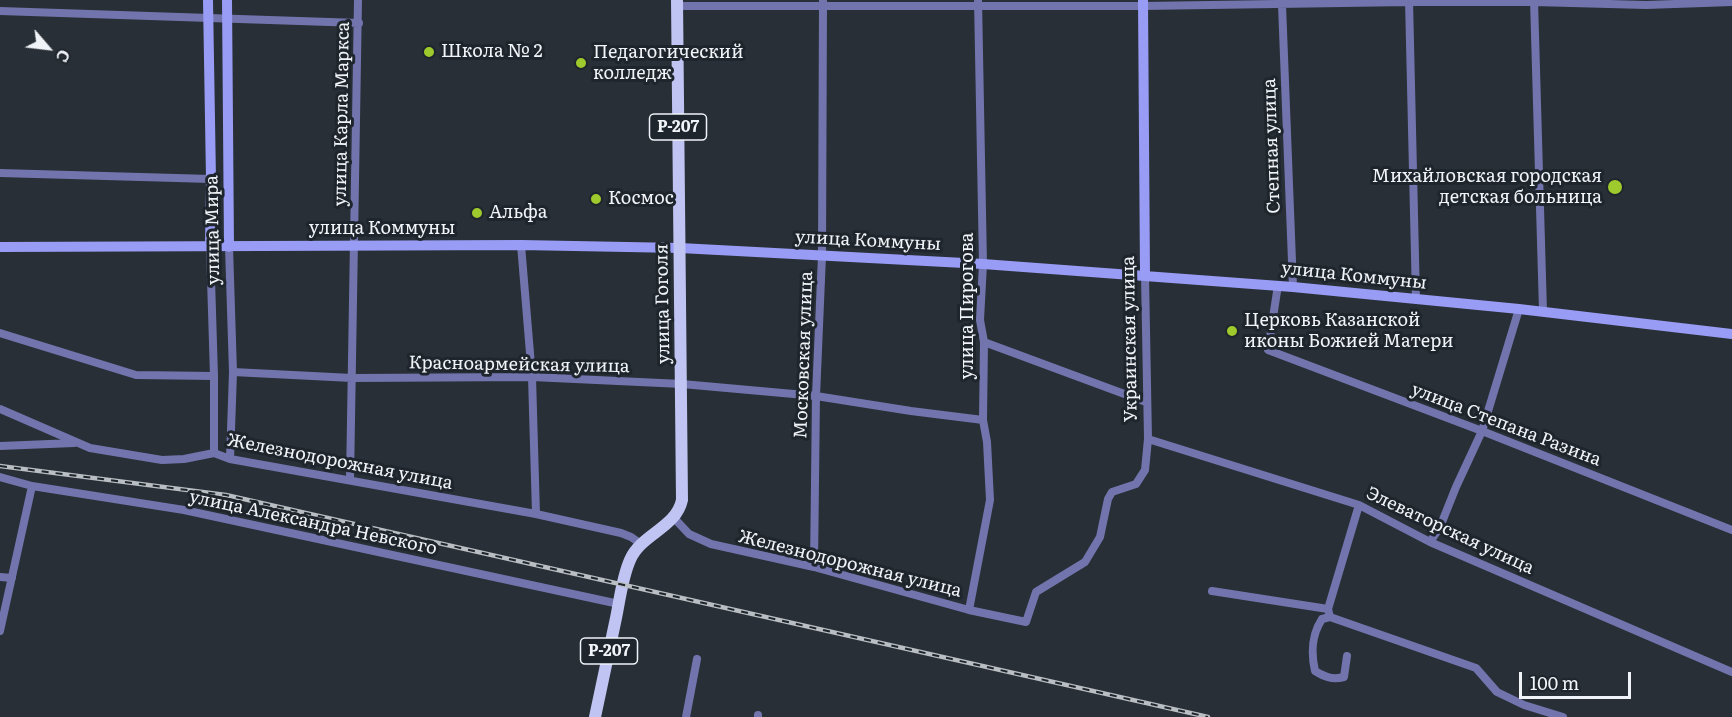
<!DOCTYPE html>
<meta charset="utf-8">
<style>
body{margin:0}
#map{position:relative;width:1732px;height:717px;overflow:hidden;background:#292f36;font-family:Literata,serif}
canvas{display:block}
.north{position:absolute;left:18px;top:18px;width:60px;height:60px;-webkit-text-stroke:4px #1f252c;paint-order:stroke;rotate:118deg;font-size:16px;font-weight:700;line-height:24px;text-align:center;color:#f0f4f9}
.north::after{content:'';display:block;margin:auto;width:21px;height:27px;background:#f0f4f9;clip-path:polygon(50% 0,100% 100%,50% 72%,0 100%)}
.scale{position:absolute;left:1519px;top:672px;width:112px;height:27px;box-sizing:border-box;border:3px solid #f0f4f9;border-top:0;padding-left:8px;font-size:18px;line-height:21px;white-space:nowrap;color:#f0f4f9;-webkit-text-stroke:4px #1f252c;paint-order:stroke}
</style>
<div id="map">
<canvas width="1732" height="717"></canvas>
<div class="north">С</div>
<div class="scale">100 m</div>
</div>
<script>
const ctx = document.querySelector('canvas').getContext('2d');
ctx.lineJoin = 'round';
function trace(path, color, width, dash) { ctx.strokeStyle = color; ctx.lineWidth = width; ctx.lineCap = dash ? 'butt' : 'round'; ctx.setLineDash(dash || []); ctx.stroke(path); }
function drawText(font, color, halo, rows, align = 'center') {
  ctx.font = font + ' Literata,serif'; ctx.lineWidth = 6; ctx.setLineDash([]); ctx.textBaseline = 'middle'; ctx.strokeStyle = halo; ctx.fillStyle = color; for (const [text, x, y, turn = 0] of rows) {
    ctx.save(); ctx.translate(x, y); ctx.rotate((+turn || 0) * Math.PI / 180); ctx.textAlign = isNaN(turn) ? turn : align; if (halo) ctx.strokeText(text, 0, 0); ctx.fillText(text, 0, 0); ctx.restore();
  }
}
trace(new Path2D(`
 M1409,0L1416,299
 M1534,0L1543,311
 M1282,5L1293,287
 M677,6H1143L1409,2H1534L1646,5L1732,2
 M0,11L359,23
 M0,173L211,179
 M521,245L532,377L536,514
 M210,247L214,376V453
 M229,247L233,372L230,459
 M1278,285L1268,350L1482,431L1732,530
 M0,333L136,375L214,376
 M984,342L1146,402
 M233,372L352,378L532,377L682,384L816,396L911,411L983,420
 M0,409L90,448L162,460L184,459L214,453L230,459L536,514L621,533L631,537L641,544
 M1148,439L1359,505L1430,542L1732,672
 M0,446L74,443
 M0,477L32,486L184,510L619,604
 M350,480L358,0
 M674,518L689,534L711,544L814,567L969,610L1026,622L1036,592L1085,562L1100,537L1108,499L1112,492L1136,484L1145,470L1148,439L1145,275
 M1430,542L1440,527L1456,487L1482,431L1519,309
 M814,567L816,396L822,256L823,0
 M0,577L12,578
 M1212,591L1328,609L1330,617
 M1328,609L1359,505
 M969,610L990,500L987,442L983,420L984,342L980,320L983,264L978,0
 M0,631L32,486
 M1347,656L1344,677C1332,680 1325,677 1315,671C1311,653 1311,636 1322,619L1330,617L1476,668L1497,692L1524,705L1563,717
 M686,717L697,659
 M758,717V715`), '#7275ad', 8);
trace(new Path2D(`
 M208,0L211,179L210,247
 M227,0L229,247
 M1143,0L1145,275
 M0,247L521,245L680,248L983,264L1293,287L1519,309L1732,334`), '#989cf5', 10);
trace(new Path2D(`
 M595,717C602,684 609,651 616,618C620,599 622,578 630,560C641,534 676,528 682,500L677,0`), '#c0c4f2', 12);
const rail = new Path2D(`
 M0,466L226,495L1208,717`);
trace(rail, '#b9bec3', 4.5);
trace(rail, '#1f252c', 2, [7]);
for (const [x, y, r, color] of [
 [429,52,6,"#9fca2d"],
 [581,63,6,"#9fca2d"],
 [1615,187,8,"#9fca2d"],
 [596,199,6,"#9fca2d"],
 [477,213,6,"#9fca2d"],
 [1232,331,6,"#9fca2d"]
]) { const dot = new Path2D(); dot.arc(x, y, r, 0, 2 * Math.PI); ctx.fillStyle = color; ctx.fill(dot); trace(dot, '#1f252c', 2); }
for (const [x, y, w] of [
 [678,127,57],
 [609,651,57]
]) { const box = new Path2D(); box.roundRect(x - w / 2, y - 13, w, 26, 4.5); ctx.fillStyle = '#1f252c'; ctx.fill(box); trace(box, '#f0f4f9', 1.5); }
drawText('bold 16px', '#f0f4f9', null, [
 ["Р-207",678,127],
 ["Р-207",609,651]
]);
drawText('18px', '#f0f4f9', '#1f252c', [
 ["Школа № 2",441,52],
 ["Педагогический",593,53],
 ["колледж",593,74],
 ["Михайловская городская",1602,177,"right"],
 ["детская больница",1602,198,"right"],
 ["Космос",608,199],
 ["Альфа",489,213],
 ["Церковь Казанской",1244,321],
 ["иконы Божией Матери",1244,342]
], 'left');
drawText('18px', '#f0f4f9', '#1f252c', [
 ["улица Карла Маркса",342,114,-89],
 ["Степная улица",1272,146,-92],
 ["улица Коммуны",382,229],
 ["улица Мира",213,230,-91],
 ["улица Коммуны",868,241,3],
 ["улица Коммуны",1354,276,6],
 ["улица Гоголя",663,304,-91],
 ["улица Пирогова",968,306,-90],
 ["Украинская улица",1130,339,-91],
 ["Московская улица",804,355,-88],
 ["Красноармейская улица",519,365,1],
 ["улица Степана Разина",1506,425,21],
 ["Железнодорожная улица",340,462,11],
 ["улица Александра Невского",313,523,12],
 ["Элеваторская улица",1450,531,25],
 ["Железнодорожная улица",850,564,14]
]);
</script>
